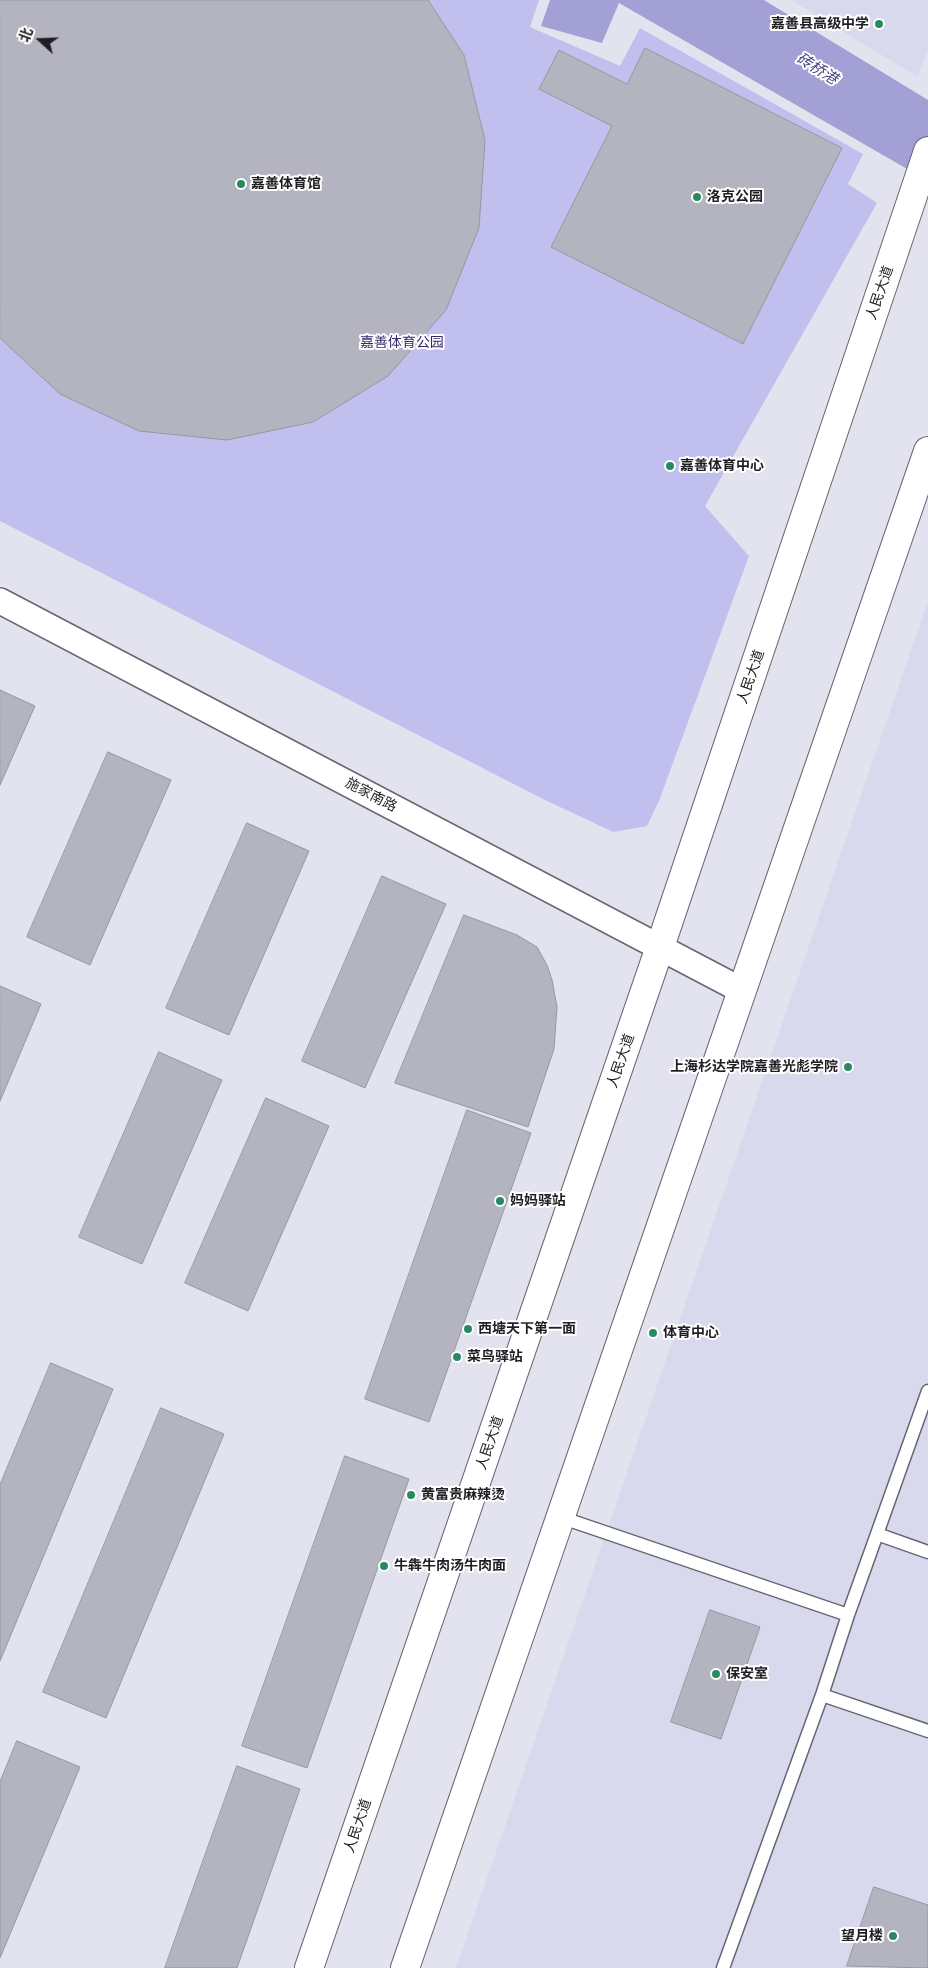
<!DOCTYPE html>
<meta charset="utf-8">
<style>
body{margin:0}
#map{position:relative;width:928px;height:1968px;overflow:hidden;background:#e3e3f0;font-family:Montserrat,"Noto Sans SC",sans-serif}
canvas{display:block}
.north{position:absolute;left:15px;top:15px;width:50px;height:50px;-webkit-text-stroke:4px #fff;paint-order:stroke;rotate:290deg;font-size:14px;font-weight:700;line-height:20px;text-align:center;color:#1f1f23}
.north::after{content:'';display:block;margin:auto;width:18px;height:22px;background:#1f1f23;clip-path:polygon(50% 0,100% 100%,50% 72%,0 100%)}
</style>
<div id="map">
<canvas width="928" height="1968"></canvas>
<div class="north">北</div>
</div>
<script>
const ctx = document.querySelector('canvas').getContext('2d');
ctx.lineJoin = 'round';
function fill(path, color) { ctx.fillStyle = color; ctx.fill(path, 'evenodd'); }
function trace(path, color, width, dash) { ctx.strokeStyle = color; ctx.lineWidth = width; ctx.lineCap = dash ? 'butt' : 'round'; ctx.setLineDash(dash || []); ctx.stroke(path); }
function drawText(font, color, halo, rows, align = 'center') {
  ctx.font = font + ' Montserrat,"Noto Sans SC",sans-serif'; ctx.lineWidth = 4; ctx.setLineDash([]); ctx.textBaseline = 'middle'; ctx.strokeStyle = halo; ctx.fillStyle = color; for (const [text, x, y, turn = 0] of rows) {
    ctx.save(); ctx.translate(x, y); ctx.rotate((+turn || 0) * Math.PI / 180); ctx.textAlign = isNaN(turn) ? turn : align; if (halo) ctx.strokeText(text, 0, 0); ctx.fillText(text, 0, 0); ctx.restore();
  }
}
fill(new Path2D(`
 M791,0H928V48L918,77Z
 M928,601V1968H456L606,1533Z`), '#d9d9ed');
fill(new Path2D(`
 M0,0H539L530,27L620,66L640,28L863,154L848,184L877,203L705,506L749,556L659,801L647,826L613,832L543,799L0,521Z`), '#c1bfed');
fill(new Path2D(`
 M550,0H764L928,100V181L619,3L602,43L541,26Z`), '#a3a0d5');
const building = new Path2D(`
 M0,0H428L464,55L485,140L479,228L446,310L388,376L313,422L227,440L139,431L60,394L0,338Z
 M645,48L842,148L743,344L551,247L612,126L539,89L559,50L627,84Z
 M0,690L35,706L0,785Z
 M108,752L171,780L90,965L27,937Z
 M247,823L309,851L229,1035L166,1008Z
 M382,876L446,904L365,1088L302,1061Z
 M464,915L517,935L537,947L547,965L552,980L557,1007L554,1049L528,1127L395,1083Z
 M0,986L41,1004L0,1101Z
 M159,1052L222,1080L142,1264L79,1237Z
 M266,1098L329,1126L248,1311L185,1283Z
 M467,1110L531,1133L429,1422L365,1399Z
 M51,1363L113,1389L0,1661V1485Z
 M161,1408L224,1434L106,1718L43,1692Z
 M345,1456L409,1479L307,1768L242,1746Z
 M710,1610L760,1627L721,1739L671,1722Z
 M17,1741L80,1767L0,1958V1782Z
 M237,1766L300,1789L237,1968H165Z
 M874,1887L928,1905V1968L847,1966Z`);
fill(building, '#b4b4c0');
trace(building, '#9797a2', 1);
const service = new Path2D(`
 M560,1517L848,1615L822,1695L928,1731
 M877,1534L928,1391
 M848,1615L877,1534L928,1552
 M723,1968L822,1695`);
const minor = new Path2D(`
 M0,601L741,990`);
const secondary = new Path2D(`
 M309,1968L660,947L928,151
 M405,1968L928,451`);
trace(service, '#666671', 15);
trace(minor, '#666671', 28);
trace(secondary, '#666671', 30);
trace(service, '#fff', 12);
trace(minor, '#fff', 25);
trace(secondary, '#fff', 28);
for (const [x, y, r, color] of [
 [879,24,5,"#298a62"],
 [241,184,5,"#298a62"],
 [697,197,5,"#298a62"],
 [670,466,5,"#298a62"],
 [848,1067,5,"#298a62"],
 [500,1201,5,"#298a62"],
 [468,1329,5,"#298a62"],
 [653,1333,5,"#298a62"],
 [457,1357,5,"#298a62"],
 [411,1495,5,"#298a62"],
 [384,1566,5,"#298a62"],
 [716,1674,5,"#298a62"],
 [893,1936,5,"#298a62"]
]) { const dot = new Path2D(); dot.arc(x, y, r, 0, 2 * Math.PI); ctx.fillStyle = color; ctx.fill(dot); trace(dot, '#fff', 2); }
drawText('bold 14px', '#1f1f23', '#fff', [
 ["嘉善县高级中学",869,24,"right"],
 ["嘉善体育馆",251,184],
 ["洛克公园",707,197],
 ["嘉善体育中心",680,466],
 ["上海杉达学院嘉善光彪学院",838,1067,"right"],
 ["妈妈驿站",510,1201],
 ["西塘天下第一面",478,1329],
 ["体育中心",663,1333],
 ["菜鸟驿站",467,1357],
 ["黄富贵麻辣烫",421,1495],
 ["牛犇牛肉汤牛肉面",394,1566],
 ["保安室",726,1674],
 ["望月楼",883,1936,"right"]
], 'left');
drawText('14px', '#1f1f23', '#fff', [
 ["人民大道",880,293,-71],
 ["人民大道",751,677,-71],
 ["施家南路",371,795,28],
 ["人民大道",621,1061,-71],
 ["人民大道",490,1443,-71],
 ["人民大道",358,1826,-71]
]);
drawText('14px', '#362c6c', '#fff', [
 ["嘉善体育公园",402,343]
]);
drawText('italic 15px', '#4a4183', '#fff', [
 ["砖桥港",817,69,32]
]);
</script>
